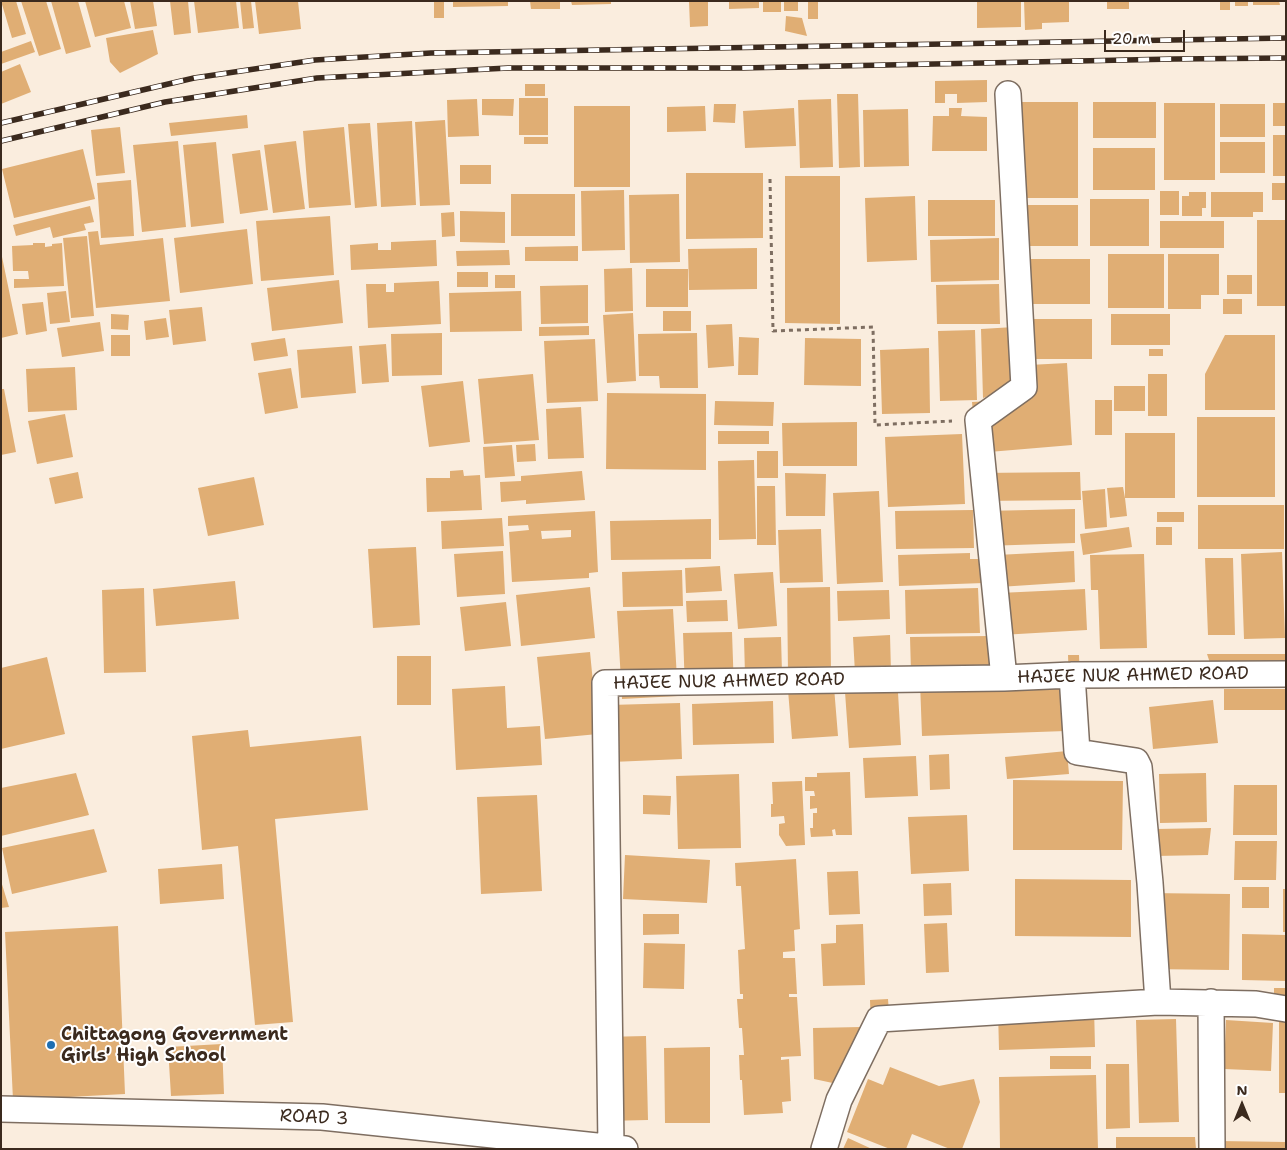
<!DOCTYPE html>
<style>
body{margin:0}
#map{position:relative;width:1287px;height:1150px;overflow:hidden;background:#faedde;font-family:"Shantell Sans",sans-serif}
canvas{display:block}
.frame{position:absolute;inset:0;border:2px solid #3b2a1e;pointer-events:none}
.north{position:absolute;left:1217px;top:1080px;width:50px;height:50px;-webkit-text-stroke:4px #fff;paint-order:stroke;rotate:0deg;font-size:14px;font-weight:700;line-height:20px;text-align:center;color:#3b2a1e}
.north::after{content:'';display:block;margin:auto;width:18px;height:22px;background:#3b2a1e;clip-path:polygon(50% 0,100% 100%,50% 72%,0 100%)}
.scale{position:absolute;left:1104px;top:30px;width:81px;height:22px;box-sizing:border-box;border:2px solid #3b2a1e;border-top:0;padding-left:6px;font-size:15px;line-height:18px;white-space:nowrap;color:#3b2a1e;-webkit-text-stroke:4px #fff;paint-order:stroke}
</style>
<div id="map">
<canvas width="1287" height="1150"></canvas>
<div class="frame"></div>
<div class="north">N</div>
<div class="scale">20 m</div>
</div>
<script>
const ctx = document.querySelector('canvas').getContext('2d');
ctx.lineJoin = 'round';
function fill(path, color) { ctx.fillStyle = color; ctx.fill(path, 'evenodd'); }
function trace(path, color, width, dash) { ctx.strokeStyle = color; ctx.lineWidth = width; ctx.lineCap = dash ? 'butt' : 'round'; ctx.setLineDash(dash || []); ctx.stroke(path); }
function drawText(font, color, halo, rows, align = 'center') {
  ctx.font = font + ' "Shantell Sans",sans-serif'; ctx.lineWidth = 4; ctx.setLineDash([]); ctx.textBaseline = 'middle'; ctx.strokeStyle = halo; ctx.fillStyle = color; for (const [text, x, y, turn = 0] of rows) {
    ctx.save(); ctx.translate(x, y); ctx.rotate((+turn || 0) * Math.PI / 180); ctx.textAlign = isNaN(turn) ? turn : align; if (halo) ctx.strokeText(text, 0, 0); ctx.fillText(text, 0, 0); ctx.restore();
  }
}
fill(new Path2D(`
 M1,1H16L26,34L12,38Z
 M21,1H46L61,49L39,56Z
 M51,1H78L91,47L66,54Z
 M85,1H124L131,28L95,37Z
 M130,1H153L157,26L135,29Z
 M170,1H188L191,33L174,35Z
 M194,1H236L239,28L198,33Z
 M240,1H251L254,28L243,29Z
 M255,1H298L301,29L259,34Z
 M434,1H444V18H434Z
 M453,1H508V6L453,7Z
 M530,1H560V9H531Z
 M571,1H611V4L572,5Z
 M689,1H708V26L690,27Z
 M729,1H759V8L729,9Z
 M763,1H781V12H763Z
 M784,1H798V11H784Z
 M808,1H818V19H808Z
 M977,1H1021V27L977,28Z
 M1024,1H1069V22L1042,23V29L1025,30Z
 M1107,1H1129V9H1107Z
 M1220,1H1230V10H1220Z
 M1235,1H1248V6H1235Z
 M1253,1H1279L1280,5H1253Z
 M786,16L802,18L807,36L785,31Z
 M153,30L158,54L120,73L110,62L106,38Z
 M31,41L35,52L1,64V52Z
 M20,64L31,92L1,104V72Z
 M987,80V102L957,103V94H945V103H935V81Z
 M525,84H545V96H525Z
 M837,94H858L860,167L839,168Z
 M519,98H548V135H519Z
 M477,99L479,136L448,137L447,100Z
 M482,99H514L513,116L482,115Z
 M831,99L833,167L800,168L798,100Z
 M1012,102H1078V198H1012Z
 M1093,102H1156V138H1093Z
 M1164,103H1215V180H1164Z
 M1273,103H1286V126H1273Z
 M714,104H736L735,123L713,122Z
 M1220,104H1265V137H1220Z
 M574,106H630V187H574Z
 M705,106L706,131L667,132V107Z
 M794,108L796,146L745,148L743,111Z
 M949,108H962L961,116L987,117V151H932L933,116H949Z
 M908,109L909,166L864,167L863,110Z
 M247,115L248,128L171,136L169,123Z
 M445,120L450,205L420,206L415,122Z
 M412,121L416,205L381,207L377,123Z
 M370,123L377,206L355,208L348,124Z
 M120,127L125,173L96,176L91,130Z
 M344,127L351,205L309,208L303,131Z
 M1273,135H1286V176H1273Z
 M524,137H548V144H524Z
 M178,141L186,227L142,232L133,145Z
 M296,141L305,209L273,213L264,145Z
 M216,142L224,223L191,227L183,145Z
 M1220,142H1265V173H1220Z
 M1093,148H1155V190H1093Z
 M83,149L95,199L14,218L2,169Z
 M260,150L268,210L240,214L232,154Z
 M460,165H491V184H460Z
 M686,173H763V238L686,239Z
 M785,176H840V324L785,323Z
 M131,180L134,236L101,238L97,183Z
 M1272,183H1286V200H1272Z
 M624,190L625,250L582,251L581,191Z
 M1160,191H1179V215H1160Z
 M1189,192H1206V208H1202V216H1182V196H1189Z
 M1211,192H1263V212H1253V217H1211Z
 M511,194H575V236H511Z
 M679,194L680,262L630,263L629,195Z
 M915,196L917,260L867,262L865,198Z
 M1090,199H1149V246H1090Z
 M928,200H995V236H928Z
 M1015,205H1078V246H1015Z
 M90,206L94,222L84,224L86,230L53,238L50,227L16,236L13,225Z
 M460,211L505,212V243L460,242Z
 M454,212L455,236L442,237L441,213Z
 M330,216L334,275L261,281L256,221Z
 M1257,220H1286V306H1257Z
 M1160,221H1224V248H1160Z
 M247,229L253,284L180,293L174,238Z
 M98,231L100,245L163,238L170,301L96,308L88,232Z
 M87,236L94,316L71,318L63,238Z
 M999,238V280L931,282L930,240Z
 M436,240L437,266L351,270L350,245L378,243V250H391V242Z
 M33,243H45V247L52,246V244L62,243L64,286L14,288V279H29L28,271H13L12,246L33,245Z
 M578,246V261H525V247Z
 M757,248V289L689,290L688,249Z
 M509,250L510,265L457,266L456,251Z
 M1,252L18,334L1,338Z
 M1108,254H1164V308H1108Z
 M1168,254H1219V295H1201V309H1168Z
 M1013,259H1090V304H1013Z
 M632,268L633,311L605,312L604,269Z
 M646,269H688V307H646Z
 M457,272H488V287H457Z
 M495,275H515V288H495Z
 M1227,275H1252V294H1227Z
 M339,280L343,323L272,331L267,288Z
 M439,281L441,324L368,328L366,284H386V292H394V283Z
 M999,284L1000,324H937L936,285Z
 M588,285V323L541,324L540,286Z
 M66,291L70,322L50,324L47,293Z
 M521,291L522,331L450,332L449,293Z
 M1223,299H1242V314H1223Z
 M43,302L47,331L26,335L22,304Z
 M202,307L206,341L173,345L169,310Z
 M663,311H691V331H663Z
 M633,313L636,381L607,383L603,315Z
 M111,314L129,315L128,330L111,329Z
 M1111,314H1170V345H1111Z
 M166,318L169,337L146,340L144,321Z
 M1025,319H1092V359H1025Z
 M100,322L104,351L62,357L57,328Z
 M732,324L734,366L708,368L706,325Z
 M589,326V335L539,336V327Z
 M1014,327L1016,386L983,398L981,329Z
 M975,330L977,400L940,401L938,331Z
 M442,333V375L392,376L391,334Z
 M697,333L698,388H660L659,376H639L638,334Z
 M111,335H130V356H111Z
 M1225,335H1275V410H1205V374Z
 M739,337L759,338L758,375H738Z
 M285,338L288,356L254,361L251,343Z
 M805,338L861,339V386L804,385Z
 M595,339L598,401L547,403L544,341Z
 M386,344L389,382L362,384L359,346Z
 M352,346L356,393L301,398L297,350Z
 M929,348L930,413L882,414L880,350Z
 M1149,349H1163V356H1149Z
 M1067,363L1072,445L977,453L972,402L1032,399L1029,365Z
 M75,367L77,410L28,412L26,369Z
 M291,368L298,408L265,414L258,373Z
 M533,374L539,440L484,444L478,379Z
 M1148,374H1167V416H1148Z
 M463,381L470,442L429,447L421,386Z
 M1114,386H1145V411H1114Z
 M1,389H4L16,452L1,455Z
 M607,393L706,394V470L606,469Z
 M1095,400H1112V435H1095Z
 M715,401L774,402L773,426L714,425Z
 M581,407L584,458L548,459L546,409Z
 M65,414L73,457L37,464L28,421Z
 M1197,417H1275V497H1197Z
 M857,422V466H783L782,423Z
 M718,431H769V444H718Z
 M1125,433H1175V498H1125L1127,516L1110,518L1107,488L1123,487L1125,498Z
 M962,434L965,504L888,507L885,437Z
 M535,444L536,461L517,462L516,445Z
 M512,445L515,476L485,478L483,447Z
 M757,451H778V478H757Z
 M754,460L756,539L719,540L718,461Z
 M463,470L464,476L480,475L482,510L427,512L426,478H450V471Z
 M582,471L585,500L526,504V500L501,502L500,482L521,481V476Z
 M78,472L83,498L55,504L49,478Z
 M1080,472L1081,500L979,501V473Z
 M785,473L826,474L825,516H786Z
 M254,477L264,525L208,536L198,488Z
 M757,486H775L776,545H757Z
 M1105,489L1107,527L1085,529L1082,491Z
 M879,491L883,582L837,584L833,493Z
 M1198,505H1284V549H1198Z
 M1075,509V543L985,546L984,511Z
 M973,510L974,548L896,549L895,511Z
 M595,511L598,572L589,573V578L512,582L509,532L529,530L528,525L508,526V516ZM571,530V537L542,539L541,531Z
 M1157,512H1184V522H1157Z
 M502,518L504,546L442,549L441,521Z
 M711,519V559L611,560L610,521Z
 M1129,527L1132,547L1083,555L1080,534Z
 M1156,527H1172V545H1156Z
 M821,529L823,582L780,583L778,530Z
 M416,547L420,625L373,628L368,549Z
 M503,551L505,594L457,597L454,554Z
 M1074,551L1075,582L999,587L997,555Z
 M1282,552L1285,638L1244,639L1241,554Z
 M970,553V559H983L984,583L899,586L898,555Z
 M1144,554L1147,648L1100,649L1098,590H1091L1090,555Z
 M1205,558H1233L1235,635H1208Z
 M720,566L722,591L686,593L685,568Z
 M682,570L683,606L623,607L622,572Z
 M773,572L777,626L738,629L734,574Z
 M235,581L239,619L156,626L153,589Z
 M590,587L595,638L521,646L516,595Z
 M830,587L831,672L788,673L787,588Z
 M144,588L146,672L104,673L102,590Z
 M978,588L980,633L906,634L905,590Z
 M1085,589L1087,630L1001,635L999,593Z
 M889,590L890,619L838,621L837,591Z
 M727,600L728,621L687,622L686,601Z
 M506,602L511,646L465,651L460,607Z
 M673,609L678,696L622,699L617,611Z
 M732,632L734,690L685,691L683,633Z
 M890,635L891,672L855,673L853,637Z
 M989,636V671L911,672L910,637Z
 M781,637L782,673L745,675L744,638Z
 M590,652L598,734L545,739L537,657Z
 M1207,654H1286V684H1217Z
 M1068,655H1079L1080,683H1069Z
 M397,656H431V705H397Z
 M47,657L65,734L1,749V668Z
 M897,675L901,745L849,748L844,678Z
 M1065,677L1066,731L922,736L920,682Z
 M505,686L507,728L540,726L542,765L456,770L452,689Z
 M834,687L838,736L792,739L788,690Z
 M1224,689H1286V710H1224Z
 M1213,700L1218,743L1153,749L1149,707Z
 M773,701L774,743L693,745L692,704Z
 M680,703L682,759L612,762L610,705Z
 M248,730L250,747L361,736L368,810L275,819L293,1022L255,1025L238,846L202,850L192,736Z
 M1067,751L1069,774L1007,779L1005,757Z
 M949,754L950,789L930,790L929,755Z
 M916,756L918,796L865,798L863,758Z
 M850,772L852,835H836L835,829L832,830L833,836L811,837L810,828H813V813H817V808L810,809V796H815L814,791H805V777H817V773Z
 M76,773L89,815L1,836V788Z
 M1206,773L1207,822L1160,823L1159,774Z
 M739,774L741,848L678,849L676,776Z
 M1013,780L1123,781L1122,850H1013Z
 M802,781L805,845L786,846L779,835V824L785,823L784,816L771,817V804H773L772,782Z
 M1234,785H1277V835H1233Z
 M537,795L542,891L481,894L477,797Z
 M643,795L671,796L670,815L643,814Z
 M967,815L969,871L911,874L908,817Z
 M1211,828L1208,855L1155,856L1156,829Z
 M94,829L107,872L12,894L2,848Z
 M1235,841H1277L1276,880H1234Z
 M625,855L710,860L707,903L623,899Z
 M796,859L800,929L794,930L795,951L783,952V958H795L797,994H789V997H797L801,1056L781,1057V1060L789,1059L791,1101L782,1102L783,1113L744,1115L742,1080H740L739,1055H744L742,1028H739L737,999H743V994H740L738,950L745,949L741,886H736L735,863Z
 M222,864L224,899L160,904L158,869Z
 M858,871L860,914L829,915L827,872Z
 M1015,879L1131,880V937L1015,936Z
 M1,881L9,907L1,908Z
 M951,883L952,915L924,916L923,884Z
 M1242,887H1269V908H1242Z
 M1283,889H1286V932H1283Z
 M1148,893L1230,894L1229,970L1147,969Z
 M643,914H679V934L643,935Z
 M947,923L949,972L926,973L924,924Z
 M863,924L865,985L823,986L821,944L836,943V925Z
 M118,926L125,1094L13,1100L5,932Z
 M1242,934L1286,935V981L1242,980Z
 M644,943L685,944L684,989L643,988Z
 M1274,988H1286V1004H1274Z
 M888,999L890,1026L871,1027L870,1000Z
 M1094,1007L1095,1047L999,1050L998,1010Z
 M1176,1019L1179,1122L1139,1123L1136,1020Z
 M1226,1020L1273,1023L1271,1071L1224,1069Z
 M1279,1020H1286V1093H1279Z
 M861,1027L862,1048L850,1049L842,1085L814,1079L813,1028Z
 M646,1036L648,1120L605,1121L603,1037Z
 M222,1044L224,1094L171,1096L168,1047Z
 M710,1047V1123H665L664,1048Z
 M1050,1056H1091V1069H1050Z
 M1106,1064H1129L1130,1128L1106,1129Z
 M890,1067L939,1086L974,1079L980,1102L962,1149H950L912,1134L906,1149H890L847,1132L868,1079L883,1085Z
 M1096,1075L1098,1149H1000L999,1077Z
 M1116,1137H1195L1196,1149H1116Z
 M848,1138L872,1149H843Z
 M1218,1141L1286,1142V1149H1218Z`), '#e0ae74');
const street = new Path2D(`
 M1072,675L1077,752L1136,761L1139,767L1150,883L1158,1002
 M1004,678L978,420L1024,387L1008,94
 M1211,1002L1212,1149
 M1,1109L322,1117L625,1149
 M611,1147L605,683L1004,678L1072,675L1286,674
 M824,1149L839,1100L879,1019L1158,1002L1256,1004L1286,1009`);
trace(street, '#7e6e61', 28);
trace(new Path2D(`
 M770,179L773,331L873,327L875,425L952,421`), '#7e6e61', 3, [4, 4]);
trace(street, '#fff', 25);
const rail = new Path2D(`
 M1,123L194,78L315,60L431,53L1286,38
 M1,141L165,102L317,78L508,68H742L1174,59L1286,58`);
trace(rail, '#3b2a1e', 5.5);
trace(rail, '#fff', 4, [11]);
for (const [x, y, r, color] of [
 [51,1045,5,"#1f6fb2"]
]) { const dot = new Path2D(); dot.arc(x, y, r, 0, 2 * Math.PI); ctx.fillStyle = color; ctx.fill(dot); trace(dot, '#fff', 2); }
drawText('18px', '#3b2a1e', '#fff', [
 ["HAJEE NUR AHMED ROAD",1133,676,-1],
 ["HAJEE NUR AHMED ROAD",729,682,-1],
 ["ROAD 3",314,1118,3]
]);
drawText('bold 18px', '#3b2a1e', '#fff', [
 ["Chittagong Government",61,1035],
 ["Girls' High School",61,1056]
], 'left');
</script>
